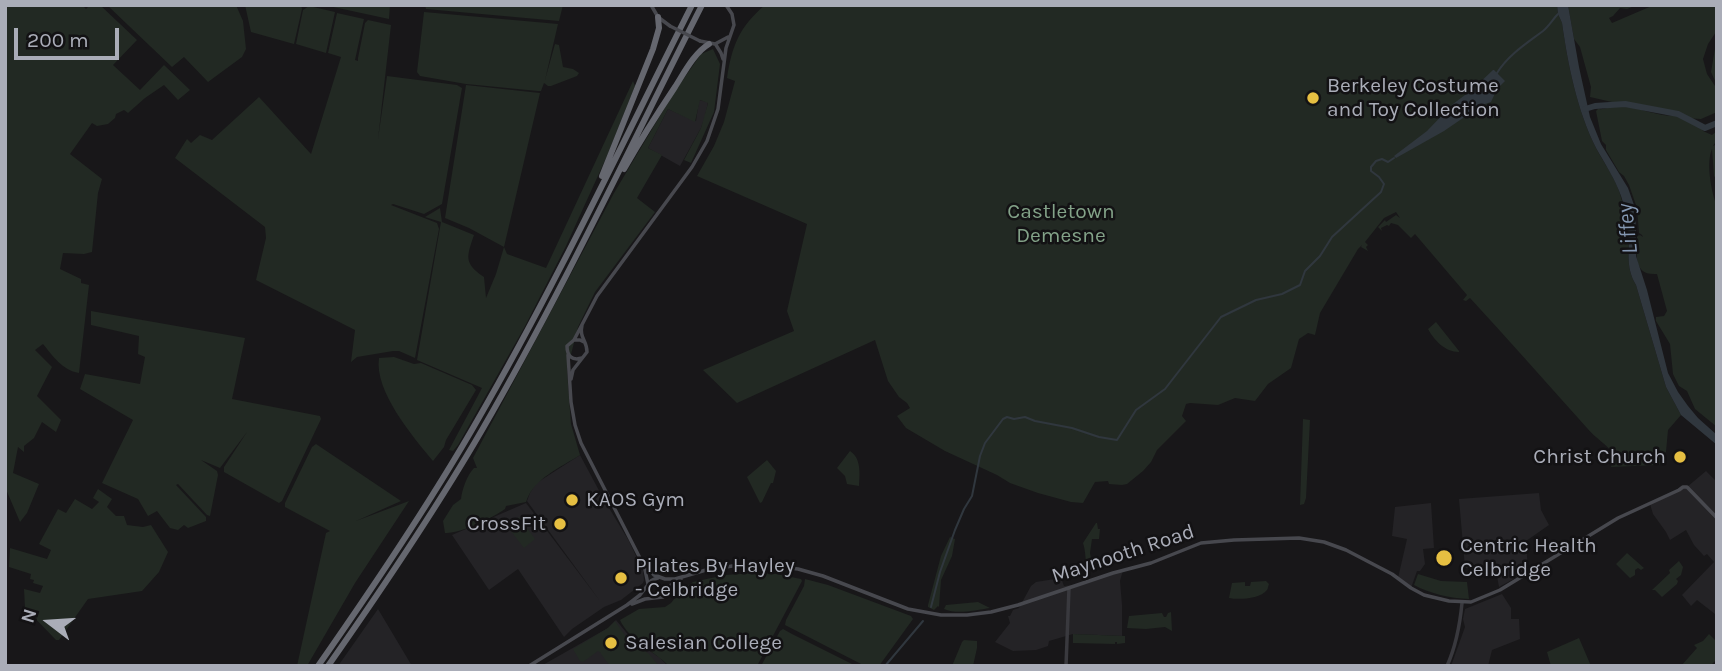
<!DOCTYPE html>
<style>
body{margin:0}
#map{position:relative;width:1722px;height:671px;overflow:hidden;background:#181719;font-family:Karla,sans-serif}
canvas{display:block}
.frame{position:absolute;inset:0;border:7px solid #aaadb8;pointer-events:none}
.north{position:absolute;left:14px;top:587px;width:70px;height:70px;-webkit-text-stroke:5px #131214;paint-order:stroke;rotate:287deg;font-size:19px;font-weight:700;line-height:28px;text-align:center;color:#aaadb8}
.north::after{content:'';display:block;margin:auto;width:24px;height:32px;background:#aaadb8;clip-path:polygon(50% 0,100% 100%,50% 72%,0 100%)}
.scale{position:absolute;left:14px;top:28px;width:105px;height:32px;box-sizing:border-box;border:4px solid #aaadb8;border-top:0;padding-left:9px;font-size:21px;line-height:24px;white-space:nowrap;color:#aaadb8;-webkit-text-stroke:5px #131214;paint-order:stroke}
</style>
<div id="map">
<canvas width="1722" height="671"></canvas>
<div class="frame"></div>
<div class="north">N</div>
<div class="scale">200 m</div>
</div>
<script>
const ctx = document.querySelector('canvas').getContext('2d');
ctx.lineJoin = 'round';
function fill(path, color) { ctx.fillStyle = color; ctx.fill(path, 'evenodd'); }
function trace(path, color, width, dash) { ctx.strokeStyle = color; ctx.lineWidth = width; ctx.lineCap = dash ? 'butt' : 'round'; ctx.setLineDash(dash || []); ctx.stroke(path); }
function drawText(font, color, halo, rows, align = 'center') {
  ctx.font = font + ' Karla,sans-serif'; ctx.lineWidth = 5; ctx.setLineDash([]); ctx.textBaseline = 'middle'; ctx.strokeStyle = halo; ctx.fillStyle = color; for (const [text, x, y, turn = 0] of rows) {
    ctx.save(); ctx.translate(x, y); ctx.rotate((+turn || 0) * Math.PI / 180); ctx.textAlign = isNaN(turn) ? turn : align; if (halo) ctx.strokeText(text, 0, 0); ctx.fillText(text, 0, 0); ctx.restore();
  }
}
fill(new Path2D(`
 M699,100L708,102L705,117L701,128L680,166L648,148L668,109L696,121Z
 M580,455L603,498L629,541L643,571L644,580L643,583L621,600L604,607L572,629L564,637L518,569L489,590L452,535L526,503L600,601L527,501L530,493L535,484Z
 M1706,471L1717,482V613L1715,614L1697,600L1691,606L1682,595L1714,562L1707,554L1704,556L1694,545L1686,530L1670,540L1666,532L1653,514L1650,504L1687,487Z
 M1539,493L1541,510L1549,525L1526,541L1528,571L1499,587L1496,571L1465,568L1459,499Z
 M1431,503L1434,548L1423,549L1425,564L1420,571H1417L1411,588L1398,578L1407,539L1392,536L1395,507Z
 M1123,570L1120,581L1122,605V636L1073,634L1049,641L1048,646L1036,650L1013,651L995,642L1010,623L1008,616H1010L1013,610L1019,608L1031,586L1036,582L1061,578L1064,586L1081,584Z
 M1502,594L1511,608V619H1519L1520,639L1492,650L1488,666H1451L1465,627L1463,619L1465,609Z
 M378,609L412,666H338Z
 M616,620L630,637L660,658L668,666H541L608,628Z`), '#242326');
fill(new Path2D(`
 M5,5H82L86,9L90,5H100L137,40L113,65L140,90L164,65L190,90L178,100L164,85L145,98L128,113L124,110L116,114L115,118L108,124L97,126L92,123L70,154L102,179L98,193L92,252L84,254L63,253L60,269L81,279V283L89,285L79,373C62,370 53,356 43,344L35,350L52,367L37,396L61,420L56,432L42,422L34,438L24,446V452L18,447L13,473L39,484L27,513L20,522L5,487Z
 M107,5H236L243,21L246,49L242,57L208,82L184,57L172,67Z
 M245,5H301L302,9L294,44L251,32Z
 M324,5H390L389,19Z
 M425,5H563L559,21L426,9Z
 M765,5H1557L1558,14L1562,23C1568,65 1577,110 1596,148C1605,165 1618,182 1622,201C1625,210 1628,219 1628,228C1631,249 1624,265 1636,285L1666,387L1681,415L1668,430L1666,452L1660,456L1661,464L1657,465L1611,467L1614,455C1607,444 1595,438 1587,428C1548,385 1510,341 1470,298L1466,301L1463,300L1467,295L1415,234L1411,238L1398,225L1391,223L1389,226L1387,225L1381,228L1382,231L1378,227L1385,220L1386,222L1396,215L1400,218L1396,212L1384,218L1365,242L1368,245L1366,247L1368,251L1361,247L1362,245L1358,249L1320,313L1315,335L1308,333L1299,339L1291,368L1268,384L1255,401L1235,398L1218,405L1190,403L1186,404L1182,416L1186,421L1157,450L1151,462L1143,471L1127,484L1122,485L1109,484L1108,481L1095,482L1083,503L1071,502L1038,493L1010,483L997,475L945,451L906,428L897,416L910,408L907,403L899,397L888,381L875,340L737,403L703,370L794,331L787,311L807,224L697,176L714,146L724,122L735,81L727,78C732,46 739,27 765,5Z
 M1568,5H1637L1627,9L1620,8L1613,16L1609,18L1612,23L1654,5H1717V85L1711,72L1717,37L1716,32L1708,44L1703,59L1707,74L1717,89V112L1701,119L1685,118L1698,123L1703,131L1712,135L1717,131V140L1713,146L1717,144V180L1714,176L1712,149C1706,162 1711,192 1717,206V427L1695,409L1687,391L1679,386L1673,374L1670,344L1656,321V317L1664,316L1667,311L1657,274C1632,276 1637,253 1637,236L1640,235L1643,237L1642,235L1639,233L1637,208L1629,185L1624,176L1619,172L1606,150V145L1602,141L1596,111L1598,109C1606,110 1612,105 1621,106C1638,107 1656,116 1673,116L1590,97L1591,87L1580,47L1574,39Z
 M309,6L335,12L326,53L296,44L303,10Z
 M424,12L558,24L545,80L555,44L559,45L563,67L573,69L579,73L577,76L551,86H548L544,83L541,91H538L466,84L420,76L417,72Z
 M337,13L364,19L355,60L358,61V58L365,23L368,20L391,25L378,139L387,76L457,85L462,88L442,204L424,214L393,204L391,205L437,223L439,229L415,358L399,351H393L357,357L351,362L355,330L256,280L266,238L265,227L175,158L187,139L191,143L200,135L212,140L259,97L311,154L341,57L328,53Z
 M713,49L720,64L714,112L691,163L684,160L701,128L708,103L700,100L695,122L668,109L648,148L662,155L637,198L655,212L595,292L578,327L567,370L571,424L580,455C560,468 534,478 526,502L506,506L505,509C492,518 460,534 445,533L443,521L453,505L461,499C462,490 467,475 474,468H477L473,458L614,193L673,94L701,54Z
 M633,81L635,86L607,156L566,246L524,328L458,445L453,451L449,450L482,388L417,360L441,222L425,217L440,208L442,222L474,235C467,256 463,263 484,277L486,298L496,274L504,247L469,228L445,218L466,85L540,93L504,247L507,254L546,268Z
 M91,311L245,338L232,399L320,416L321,419L282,501L279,503L224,472V467L247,432L220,468L201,460L217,471L218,475L210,516L207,515L178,484L176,485L206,517V521L188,528L184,525L178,530L170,528L157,511L148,516L138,499L102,483L133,420L80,389L85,374L140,384L145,357L138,354L139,336L91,325Z
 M1436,322L1459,351V352C1445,352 1434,340 1428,329Z
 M394,357L414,364L421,363L472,385L476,390L446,440L444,447L433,461C413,437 374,391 379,358Z
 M1303,419L1310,420L1306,498L1304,504L1300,505Z
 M316,444L401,501L356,521L409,501L355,583L307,666H297L326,533L330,531L285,507V503L312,447Z
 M850,451C861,458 860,473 859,486L847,484L845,476L837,468Z
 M767,460L776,471L773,483H771L762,502L760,503L747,477Z
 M98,489L112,499L107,507L116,516H124L127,525L143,527L151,525L168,552L159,572L142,591L88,599L59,640H56L25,608L24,589L40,593L43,586L33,583L34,580L30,579L31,574L9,567L10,548L47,559L51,550L39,544L58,509L66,513L75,499L92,509L99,502L93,498Z
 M519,517L535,539L524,548L507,526Z
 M1096,523H1097L1098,529H1100L1099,539H1092L1090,553L1093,569L1088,570C1085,564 1086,551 1083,543Z
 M950,537L955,539L952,556L941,580L939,607L938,606L934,610L928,607V605L941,556Z
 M1627,553L1644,568L1641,570L1638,568L1635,570V575L1630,578L1616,564Z
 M1679,561L1683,567L1681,575L1676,579L1678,581L1677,584L1662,597L1655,590H1652L1670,573L1669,570Z
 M755,573L776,574L801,579L802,581L757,666H669C654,651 629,640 620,620L639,609L665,607L671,603L682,589L693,582L725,575Z
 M1418,574L1441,581L1467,582L1469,599C1449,598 1431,594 1414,585Z
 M805,579L828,585L911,616L913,619L879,666H865L785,625L786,620L804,586Z
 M1266,581L1269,584C1268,586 1268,589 1267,590C1260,599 1238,600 1229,598L1232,583L1245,582V586H1250L1251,582Z
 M978,602L990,608C976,610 957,615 944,609L946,605Z
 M1171,612L1172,631L1165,627L1146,629L1127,628L1129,616L1162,613L1164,617H1166L1168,613Z
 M615,621L626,637L649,654L659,666H610L601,654V653L598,651L583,662L580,661L573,649L608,628Z
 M783,629L792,634L856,666H761L780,631Z
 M1073,634L1125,636V643L1117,644V642H1115V644L1073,643Z
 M1709,634L1717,642V659L1710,666H1681L1697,648L1694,645L1703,641Z
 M1579,638L1591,666H1551L1547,652Z
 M964,640L977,641V648L973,666H952L962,642Z`), '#222923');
fill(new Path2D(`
 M1557,5H1568L1579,67L1590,117L1601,144L1628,188L1634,205L1636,227V256L1647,290L1668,373L1678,392L1688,406L1698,418L1717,435V445L1681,415L1666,387L1636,285C1624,265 1631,249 1628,228C1627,218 1624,205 1621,196C1615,179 1605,164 1596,148C1577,110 1568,65 1562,23L1558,14Z
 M1493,70H1494L1505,81L1497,89L1491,102L1482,105L1444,131L1396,158L1394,156L1427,131L1453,104L1473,89Z`), '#30373e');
trace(new Path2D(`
 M1497,73C1508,55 1527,43 1543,31C1549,26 1553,19 1558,14
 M931,607L940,572L955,530L964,509L972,496L980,456L985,443L1003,419L1007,417L1014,419L1025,417L1035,421L1072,428L1099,437L1117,440L1136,410L1165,389L1221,317L1256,300L1282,294L1300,285L1305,271L1320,256L1332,237L1381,192L1384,184L1379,177L1371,171V167L1376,161L1382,159L1388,162L1394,158
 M885,666L923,621`), '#30373e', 2);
trace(new Path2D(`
 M1585,109L1595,106L1625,104L1678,114L1705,128L1717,123`), '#30373e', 6);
trace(new Path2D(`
 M1066,666L1069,588
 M1447,666C1456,646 1460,624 1462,603`), '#39393e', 3.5);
trace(new Path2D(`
 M651,5L658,17L670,26
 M700,41L715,44L728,37
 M716,45L721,53L723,59
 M574,340L597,296L692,167L707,141L718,109L726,48L734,25L732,14L726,5
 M568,355L571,402L575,425L581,443L642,562L654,575L665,579H675L706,570L739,565L757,564L798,569L823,576L908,609L941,615H967L991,612L1018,605L1113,573L1151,563L1201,543L1234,540L1299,538L1324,542L1346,550L1392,574L1411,588L1424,595L1449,601L1471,602L1500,590L1618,518L1679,490L1683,487H1687L1717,518
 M582,358C572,361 567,356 567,346L574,340H580L584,342
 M571,379L573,370L587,352C587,340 579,338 582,325
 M644,565L648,584
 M653,597C644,590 647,580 658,578
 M632,604L645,599L663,597L671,585L681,579
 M529,666L627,605L640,595L647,586`), '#47484e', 3.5);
trace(new Path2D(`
 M624,169C640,141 657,114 675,87C684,73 694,53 709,44
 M602,176L653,49L659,28L658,17
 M318,666C374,586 429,505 477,421C555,286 622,144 692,5
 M328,666C382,589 435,511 482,430C562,292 630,147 702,5`), '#65676f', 6);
trace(new Path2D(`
 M670,26L700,41`), '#47484e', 3.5);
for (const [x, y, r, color] of [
 [1313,98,7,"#e6bf42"],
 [1680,457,7,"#e6bf42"],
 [572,500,7,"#e6bf42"],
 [560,524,7,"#e6bf42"],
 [1444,558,9,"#e6bf42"],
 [621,578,7,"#e6bf42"],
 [611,643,7,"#e6bf42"]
]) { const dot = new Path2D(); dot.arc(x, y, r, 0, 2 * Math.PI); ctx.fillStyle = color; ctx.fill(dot); trace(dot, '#131214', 2.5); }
drawText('21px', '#aaadb8', '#131214', [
 ["Berkeley Costume",1327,86],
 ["and Toy Collection",1327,110],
 ["Christ Church",1666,457,"right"],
 ["KAOS Gym",586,500],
 ["CrossFit",546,524,"right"],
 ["Centric Health",1460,546],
 ["Celbridge",1460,570],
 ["Pilates By Hayley",635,566],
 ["- Celbridge",635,590],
 ["Salesian College",625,643]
], 'left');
drawText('21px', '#83a288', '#131214', [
 ["Castletown",1061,212],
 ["Demesne",1061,236]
]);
drawText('21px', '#aaadb8', '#131214', [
 ["Maynooth Road",1123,554,-18]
]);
drawText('italic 23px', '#8497b1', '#131214', [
 ["Liffey",1628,229,-96]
]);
</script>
